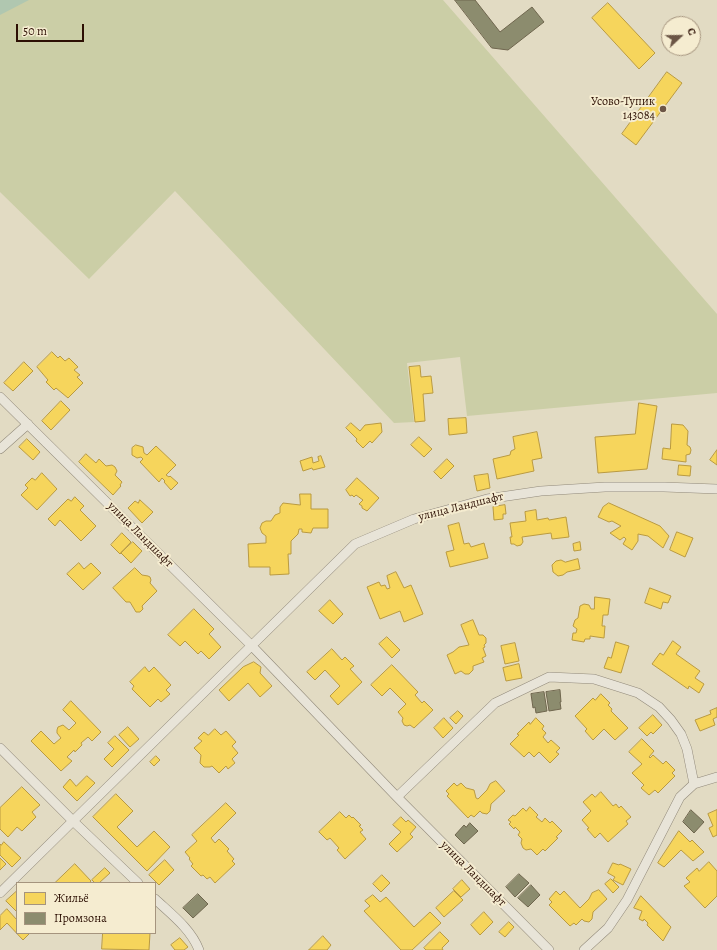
<!DOCTYPE html>
<meta charset="utf-8">
<style>
body{margin:0}
#map{position:relative;width:717px;height:950px;overflow:hidden;background:#e2dbc3;font-family:Alegreya,serif}
canvas{display:block}
.legend{position:absolute;left:16px;top:882px;width:140px;height:52px;box-sizing:border-box;background:#f5ecd0;border:1px solid #a5947e;margin:0;padding:5px 7px;list-style:none;font-size:12px;color:#2c0f03}
.legend li{display:flex;align-items:center;gap:8px;height:20px}
.legend b{width:20px;border:1px solid #a5947e}
.north{position:absolute;left:661px;top:16px;width:40px;height:40px;box-sizing:border-box;background:#f5ecd0;border:1px solid #a5947e;border-radius:50%;rotate:68deg;font-size:11px;font-weight:700;line-height:16px;text-align:center;color:#2c0f03}
.north::after{content:'';display:block;margin:auto;width:14px;height:18px;background:#6c5646;clip-path:polygon(50% 0,100% 100%,50% 72%,0 100%)}
.scale{position:absolute;left:16px;top:24px;width:68px;height:18px;box-sizing:border-box;border:2px solid #2c0f03;border-top:0;padding-left:5px;font-size:12px;line-height:14px;white-space:nowrap;color:#2c0f03;-webkit-text-stroke:3px #f5ecd0;paint-order:stroke}
</style>
<div id="map">
<canvas width="717" height="950"></canvas>
<ul class="legend">
<li><b style="height:11px;background:#f6d55c"></b>Жильё</li>
<li><b style="height:11px;background:#8c8c6e"></b>Промзона</li>
</ul>
<div class="north">С</div>
<div class="scale">50 m</div>
</div>
<script>
const ctx = document.querySelector('canvas').getContext('2d');
ctx.lineJoin = 'round';
function fill(path, color) { ctx.fillStyle = color; ctx.fill(path, 'evenodd'); }
function trace(path, color, width, dash) { ctx.strokeStyle = color; ctx.lineWidth = width; ctx.lineCap = dash ? 'butt' : 'round'; ctx.setLineDash(dash || []); ctx.stroke(path); }
function drawText(font, color, halo, rows, align = 'center') {
  ctx.font = font + ' Alegreya,serif'; ctx.lineWidth = 4; ctx.setLineDash([]); ctx.textBaseline = 'middle'; ctx.strokeStyle = halo; ctx.fillStyle = color; for (const [text, x, y, turn = 0] of rows) {
    ctx.save(); ctx.translate(x, y); ctx.rotate((+turn || 0) * Math.PI / 180); ctx.textAlign = isNaN(turn) ? turn : align; if (halo) ctx.strokeText(text, 0, 0); ctx.fillText(text, 0, 0); ctx.restore();
  }
}
fill(new Path2D(`
 M0,0H443L717,314V393L467,416L460,357L407,363L414,422L394,423L175,191L89,279L0,192Z`), '#cbcea6');
fill(new Path2D(`
 M0,0H29L0,15Z`), '#b0c7b0');
const homes = new Path2D(`
 M608,3L655,53L639,69L592,18Z
 M667,72L682,83L636,145L622,134Z
 M52,352L58,358L60,356L65,361L69,358L78,367L74,370L80,375L77,377L83,383L68,398L56,388L54,390L46,382L48,380L37,367Z
 M24,362L33,371L13,391L4,383Z
 M420,366L421,377L431,376L433,393L423,394L425,421L415,422L409,367Z
 M61,401L70,410L51,430L42,421Z
 M639,403L657,406L647,469L598,473L595,437L635,434Z
 M466,418L467,433L449,435L448,419Z
 M351,423L360,431L365,425L381,423L382,432L372,443L370,441L363,448L356,441L357,439L346,428Z
 M672,424L683,425L688,431L687,445L690,447L691,450L690,454L686,455V462L662,459L663,448L670,449Z
 M537,432L542,458L532,460L534,471L497,479L493,459L510,455L511,451L515,449L513,437Z
 M419,437L432,449L424,457L411,445Z
 M27,439L40,452L33,460L19,447Z
 M136,445L143,447L144,453L147,455L156,446L176,465L166,475L169,477L170,476L178,483L171,490L164,482L165,481L162,478L159,482L140,462L143,459L141,457L137,458L132,455V448Z
 M717,450V465L710,460Z
 M86,454L96,463L99,459L106,466L112,465L115,467L117,471L115,475L122,482L120,485L121,486L113,495L79,462Z
 M321,456L325,467L313,470L312,468L303,471L300,461L312,457L313,463L319,461L318,457Z
 M447,459L454,466L441,479L434,472Z
 M679,465L691,466L690,476L678,475Z
 M42,473L57,489L37,510L21,495L28,488L25,485L32,478L35,480Z
 M488,474L490,488L477,491L474,476Z
 M357,478L379,498L367,511L362,508V506L359,504L363,500L356,495L354,497L352,495L350,496L346,490Z
 M300,494H311V509H328V528H313L311,533L302,532V529H299L298,534L291,541V554H288L289,574L270,575V567H249L248,544L266,543V536L262,533L260,528L262,523L266,521H271L275,515L280,513V507L283,503L300,505Z
 M75,497L84,506L80,510L96,526L81,541L60,520L55,526L48,519L68,499L71,501Z
 M140,500L153,512L142,523L128,508L135,501L138,503Z
 M609,503L660,526L669,536L663,548L648,536L638,534V541L632,550L623,544L626,539L624,537L620,540L610,533L621,526L612,521L609,522L598,517L603,507Z
 M505,505L506,514H503V519L494,520L493,507Z
 M536,510L537,520L548,518L549,520L566,517L569,537L552,539L551,533L522,537L523,542L521,545L517,546L514,544H511L510,537H512L510,523L526,521L525,512Z
 M459,523L464,544L469,543L471,547L484,543L488,558L450,567L446,552L454,550L448,526Z
 M677,532L693,538L685,557L670,550Z
 M122,533L131,542L120,554L111,545Z
 M133,542L142,551L131,563L121,553Z
 M580,542L581,550L574,551L573,544Z
 M578,559L580,569L567,572L563,575L558,576L553,572L552,565L556,561L561,560L565,562Z
 M79,563L84,569L91,563L101,573L83,590L67,574Z
 M135,568L142,575L148,576L150,577L151,580L150,583L157,591L142,606L143,609L140,612H136L130,602H126L113,588Z
 M396,572L404,588L411,585L423,614L404,622L400,611L380,619L367,587L379,582L381,586L385,585L387,589L390,588L387,576Z
 M650,588L671,596L668,603L663,602L661,609L645,603Z
 M595,597L610,599L608,615H603L602,626H605L604,638L590,636V639H585L584,642L572,640L573,633H576L577,629L573,626L575,620L578,618L580,606L584,604L589,605L591,609H594Z
 M330,600L343,614L333,624L319,611Z
 M194,609L214,629L209,634L221,647L209,659L201,651L198,654L185,641L180,646L168,635Z
 M473,620L479,635H483L486,638V643L484,645L485,647L483,648L486,656L482,658L484,662L473,666V670L469,674H465L461,671L455,674L447,655L453,652L459,647L469,645L461,625Z
 M387,637L400,650L392,658L379,644Z
 M673,641L681,647L676,654L700,671L695,678L704,684L699,693L689,686L688,689L652,664L660,653L663,655Z
 M616,642L629,646L621,673L604,668L608,657L611,658Z
 M515,643L519,661L505,664L501,646Z
 M332,649L342,660L345,657L354,666L350,669L362,682L338,705L330,696L340,686L325,670L315,680L307,672Z
 M254,662L261,667L260,673L272,686L260,697L248,683L229,701L219,690L243,667Z
 M519,664L522,678L506,681L503,668Z
 M392,665L418,692L415,695L422,703L424,701L433,710L414,728L410,725L407,726L404,725L402,721L403,718L398,712L406,704L390,688L382,696L371,685Z
 M145,667L149,672L154,667L171,685L166,690L170,694L161,702L158,699L150,707L132,689L134,686L130,682Z
 M601,694L610,703L608,705L612,709L611,711L628,728L615,740L604,729L593,740L585,731L587,729L575,716L593,698L595,700Z
 M71,701L101,732L92,741L88,737L81,743L82,745L75,752L74,750L67,757L72,761L61,771L31,741L41,731L54,744L61,738L57,733V730L58,727L63,725L69,730L76,723L63,710Z
 M717,708V717L713,719L715,725L700,731L695,720L711,714L710,711Z
 M458,711L463,716L456,724L450,718Z
 M653,715L662,725L653,734L651,732L647,736L639,728Z
 M444,718L453,728L443,738L434,728Z
 M536,718L544,726L542,729L546,733L543,737L548,743L551,740L560,748L556,752L559,754L550,763L539,752L534,757L529,752L524,757L510,744L519,735L517,734L529,722L530,724Z
 M128,727L139,739L130,747L119,735Z
 M215,729L221,735L226,731L236,742L232,746L238,753L232,759L235,763L228,769L226,766L219,773L212,766L210,767H204L200,763L201,755L194,748L202,741L198,738L204,732L208,735Z
 M115,736L129,750L112,767L104,759L114,749L108,743Z
 M642,739L654,751L649,757L650,758L653,755L663,764L666,761L675,770L672,773L675,776L658,793L655,790L649,795L641,788L644,785L632,773L642,764L629,752Z
 M156,756L160,760L154,766L150,762Z
 M87,776L95,783L77,801L63,787L70,779L76,786Z
 M496,781L505,791L491,804L490,811L487,814L482,813L480,811L474,817L471,815L468,818L447,796L449,794L446,791L454,783L457,786L461,783L466,788L474,790L476,798L478,799L487,790L490,784Z
 M22,787L40,805L32,812L36,817L22,831L17,827L8,837L0,829V808Z
 M601,792L613,806L616,804L619,808L621,806L631,817L626,821L628,824L608,842L600,833L595,838L587,829L589,828L582,820L591,811L583,802L592,794L595,797Z
 M116,794L133,811L117,827L137,847L154,831L170,847L147,871L93,817Z
 M226,803L236,813L211,838L215,843L219,839L229,849L227,851L234,859L232,861L235,864L215,883L210,877L207,879L203,875L201,876L191,866L193,864L189,859L190,858L185,852L197,841L192,835Z
 M530,807L538,815L536,817L542,822L545,818L550,823L552,821L562,831L556,837L558,838L545,851L543,849L537,855L531,849L526,850L523,848L521,843L522,839L518,835L520,832L515,827L514,829L509,824L511,822L508,820L513,815L515,816L523,808L526,811Z
 M717,810V835L713,837L709,828L713,826L708,814Z
 M340,812L346,818L349,815L352,818L353,817L361,825L359,826L363,830L360,832L366,839L345,859L337,850L339,848L330,838L327,840L319,832Z
 M401,817L406,822L408,820L416,827L410,834L413,837L397,852L389,844L401,832L393,825Z
 M679,831L690,842L692,840L704,852L693,861L681,850L664,867L658,863Z
 M4,842L21,858L12,867L0,855V844L1,845Z
 M0,858L6,864L0,870Z
 M165,860L174,870L159,885L149,875Z
 M709,862L717,871V896L705,908L684,886L690,882L686,878L697,868L699,871Z
 M613,863L619,865L620,864L631,869L623,885L613,880L615,877L608,873Z
 M75,864L91,881L89,883H55Z
 M105,868L110,873L99,883H95L92,880Z
 M382,875L390,883L381,892L373,884Z
 M611,879L619,887L613,893L605,884Z
 M462,880L470,889L461,897L453,889Z
 M599,890L607,899L593,912L592,919L589,922L584,921L582,919L576,925L574,923L570,926L549,905L552,902L549,899L556,891L560,895L564,891L580,908L589,899L592,893Z
 M17,891V912L6,901Z
 M454,891L463,900L444,917L436,908Z
 M373,895L380,902L386,897L414,927L430,912L441,923L412,950H401L364,911L370,906L365,901Z
 M641,896L671,927L663,941L647,925L648,923L644,919L643,921L639,919L642,911L634,908Z
 M7,909L17,920V933H30L23,940L7,923L0,930V916Z
 M484,912L493,922L480,935L471,925Z
 M509,922L514,927L505,937L499,932Z
 M440,932L449,941L442,948L443,950H426L424,948Z
 M103,933H150L149,950L102,949Z
 M323,936L331,945L327,950H309Z
 M180,938L188,947L184,950H175L171,945Z`);
fill(homes, '#f6d55c');
trace(homes, '#b99a41', 1);
const industry = new Path2D(`
 M455,0H475L500,32L532,7L544,22L508,50L492,48Z
 M560,690L561,702H560L561,709L549,711L546,692Z
 M544,692L547,711L536,713L535,707L533,708L531,694Z
 M691,810L704,822L694,833L683,822Z
 M470,823L478,831L464,844L455,835L464,825L466,827Z
 M519,874L529,883L515,897L506,887Z
 M531,885L540,895L528,907L518,898Z
 M198,894L208,904L193,918L183,908Z`);
fill(industry, '#8c8c6e');
trace(industry, '#6f664e', 1);
const minor = new Path2D(`
 M0,397L251,645L397,797L549,950
 M0,449L28,424
 M0,748L73,821L0,893
 M397,797L495,703L549,677L594,679L638,693L659,707L671,720L681,734L687,749L694,784
 M138,883L73,821L355,544L414,519L487,499L541,491L605,487H664L717,489
 M155,899C171,914 191,929 199,950
 M584,950L608,928L627,900L680,797L694,784L717,777`);
trace(minor, '#91897a', 10);
trace(minor, '#e8e4d8', 9);
for (const [x, y, r, color] of [
 [663,109,4,"#6c5646"]
]) { const dot = new Path2D(); dot.arc(x, y, r, 0, 2 * Math.PI); ctx.fillStyle = color; ctx.fill(dot); trace(dot, '#f5ecd0', 1.5); }
drawText('12px', '#2c0f03', '#f5ecd0', [
 ["Усово-Тупик",655,102],
 ["143084",655,116]
], 'right');
drawText('12px', '#2c0f03', '#f5ecd0', [
 ["улица Ландшафт",461,507,-14],
 ["улица Ландшафт",140,535,45],
 ["улица Ландшафт",473,874,45]
]);
</script>
